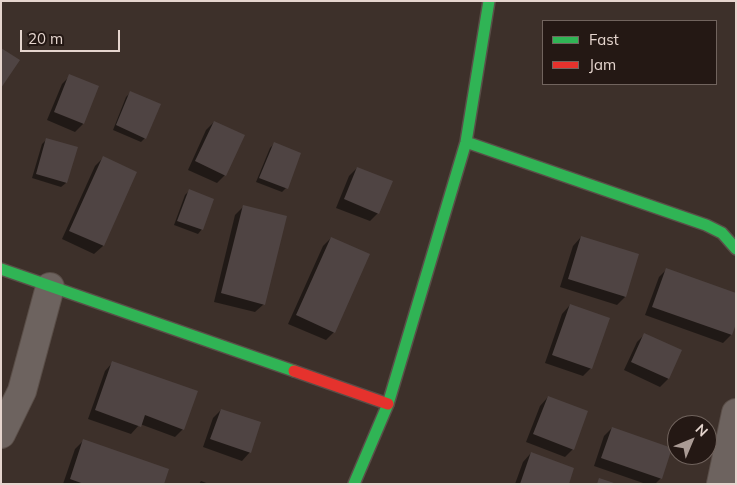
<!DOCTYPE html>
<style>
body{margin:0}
#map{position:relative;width:737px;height:485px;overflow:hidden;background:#3d302a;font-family:Mulish,sans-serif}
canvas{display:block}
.frame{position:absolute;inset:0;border:2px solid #e5d5ce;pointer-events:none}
.legend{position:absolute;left:542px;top:20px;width:175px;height:65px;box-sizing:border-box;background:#241814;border:1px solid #71645e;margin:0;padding:6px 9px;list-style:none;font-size:15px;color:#e5d5ce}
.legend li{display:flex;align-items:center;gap:10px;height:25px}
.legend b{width:25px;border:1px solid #71645e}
.north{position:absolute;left:667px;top:415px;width:50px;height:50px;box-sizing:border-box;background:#241814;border:1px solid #71645e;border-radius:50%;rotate:45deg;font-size:14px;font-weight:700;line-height:20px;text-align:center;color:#e5d5ce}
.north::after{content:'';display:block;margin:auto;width:18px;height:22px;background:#aa9b95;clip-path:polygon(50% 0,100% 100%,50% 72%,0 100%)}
.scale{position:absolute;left:20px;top:30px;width:100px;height:22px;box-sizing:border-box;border:2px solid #e5d5ce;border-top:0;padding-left:6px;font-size:15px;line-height:18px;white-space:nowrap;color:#e5d5ce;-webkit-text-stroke:4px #241814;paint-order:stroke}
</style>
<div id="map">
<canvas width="737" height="485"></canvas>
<div class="frame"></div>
<ul class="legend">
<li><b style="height:6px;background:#30b455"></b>Fast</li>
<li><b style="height:6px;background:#e5322d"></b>Jam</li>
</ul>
<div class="north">N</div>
<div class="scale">20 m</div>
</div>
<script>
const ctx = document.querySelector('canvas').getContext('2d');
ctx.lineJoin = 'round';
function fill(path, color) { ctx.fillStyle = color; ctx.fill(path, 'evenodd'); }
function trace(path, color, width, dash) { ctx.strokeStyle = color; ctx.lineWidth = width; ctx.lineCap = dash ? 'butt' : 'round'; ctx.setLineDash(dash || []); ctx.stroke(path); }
fill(new Path2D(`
 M70,76L83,124L75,132L47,120L62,84Z
 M130,93L145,138L141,142L113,130L126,97Z
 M214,122L225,175L217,183L188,170L206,130Z
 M47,139L76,148L66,183L61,187L32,178L42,144Z
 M274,144L286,188L282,192L256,182L270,148Z
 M103,158L136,172L103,246L94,254L62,239L95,166Z
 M357,168L378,213L370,221L336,208L349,176Z
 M189,191L202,229L198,234L174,225L185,195Z
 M243,207L264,304L255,312L214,302L235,215Z
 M581,237L625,297L617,305L560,287L573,246Z
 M331,238L334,332L326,340L288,324L323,246Z
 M667,269L736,321L731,335L723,343L645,315L659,277Z
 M570,305L591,368L583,376L545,363L562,314Z
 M645,334L681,351L668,379L660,387L624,370L637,342Z
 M113,362L183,429L175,437L140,424L131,434L88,419L105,371Z
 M548,397L573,449L565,457L526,442L540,406Z
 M221,410L250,452L242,461L203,447L213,418Z
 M612,428L661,478L655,484H646L594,466L604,436Z
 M84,440L162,484H63L75,449Z
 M531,453L567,484H515L523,462Z
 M201,481L209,484H199Z`), '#0007');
fill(new Path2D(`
 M1,48L20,60L1,88Z
 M69,74L99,86L84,124L54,112Z
 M130,91L161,104L146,139L116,125Z
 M214,121L245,135L226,176L195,161Z
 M46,138L78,147L67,183L36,174Z
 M274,142L301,153L288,189L259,178Z
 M103,156L137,172L104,246L69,231Z
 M357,167L393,181L379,214L344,199Z
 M189,189L214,199L203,230L177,221Z
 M243,205L287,216L265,305L221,293Z
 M581,236L639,254L626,297L568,279Z
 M331,237L370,254L335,333L296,315Z
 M666,268L736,293V324L732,335L652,307Z
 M570,304L610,318L592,369L552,355Z
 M644,333L682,350L669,379L631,362Z
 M112,361L198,391L184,430L145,415L141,427L95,410Z
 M548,396L588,411L574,450L533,434Z
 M221,409L261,422L251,453L210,439Z
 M612,427L672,448L662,479L601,458Z
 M83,439L169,469L164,484H84L70,479Z
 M531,452L574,468L569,484H520Z
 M599,478L614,483V484H597Z`), '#4f4443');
const street = new Path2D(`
 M1,434L22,391L50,287
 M721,484L736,413`);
const fast = new Path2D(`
 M466,142L706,225L722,233L736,249
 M1,269L294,371
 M354,484L388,404L466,142L489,1`);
const jam = new Path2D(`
 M294,371L388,404`);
trace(street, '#5a4e48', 30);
trace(fast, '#5a4e48', 14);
trace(jam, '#5a4e48', 14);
trace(street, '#6d635f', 28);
trace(fast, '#30b455', 11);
trace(jam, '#e5322d', 11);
</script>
